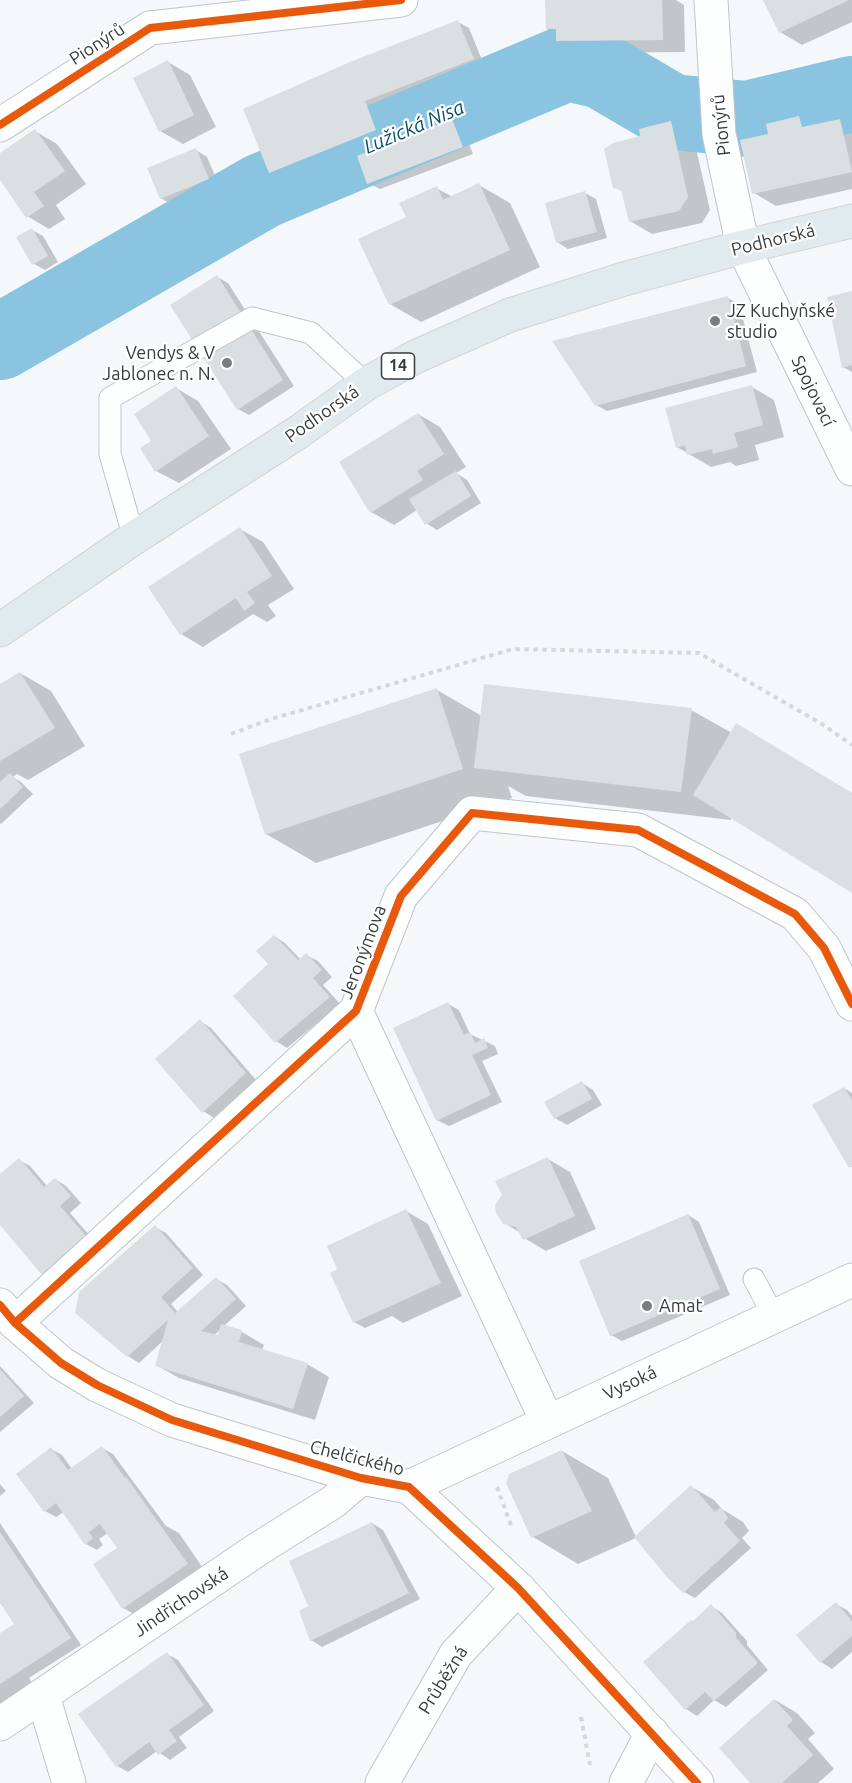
<!DOCTYPE html>
<meta charset="utf-8">
<style>
body{margin:0}
canvas{display:block;background:#f4f8fb}
</style>
<canvas width="852" height="1783"></canvas>
<script>
const ctx = document.querySelector('canvas').getContext('2d');
ctx.lineJoin = 'round';
function fill(path, color) { ctx.fillStyle = color; ctx.fill(path, 'evenodd'); }
function trace(path, color, width, dash) { ctx.strokeStyle = color; ctx.lineWidth = width; ctx.lineCap = dash ? 'butt' : 'round'; ctx.setLineDash(dash || []); ctx.stroke(path); }
function drawText(font, color, halo, rows, align = 'center') {
  ctx.font = font + ' Ubuntu,sans-serif'; ctx.lineWidth = 4.5; ctx.setLineDash([]); ctx.textBaseline = 'middle'; ctx.strokeStyle = halo; ctx.fillStyle = color; for (const [text, x, y, turn = 0] of rows) {
    ctx.save(); ctx.translate(x, y); ctx.rotate((+turn || 0) * Math.PI / 180); ctx.textAlign = isNaN(turn) ? turn : align; if (halo) ctx.strokeText(text, 0, 0); ctx.fillText(text, 0, 0); ctx.restore();
  }
}
fill(new Path2D(`
 M547,0H676L684,5L685,52L579,53L557,40V34L547,29Z
 M765,0H852V22L802,45L780,32Z
 M458,22L469,28L484,65L389,102L403,140L452,121L463,128L473,154L380,189L368,183L362,166L301,190L270,172Z
 M168,62L190,75L216,127L183,144L160,131Z
 M799,118L813,127L839,121L852,128V189L776,206L754,193L770,135Z
 M671,123L693,135L710,210L702,223L652,234L630,221L623,192L615,187L642,138Z
 M35,131L57,144L86,184L56,205L65,219L49,229L27,216L0,178V155Z
 M196,150L207,157L219,185L172,205L161,198Z
 M479,185L510,203L540,267L421,322L390,304L408,218L436,188L453,197Z
 M585,193L596,199L607,238L568,249L557,242Z
 M32,230L43,236L58,262L45,270L34,264Z
 M217,277L228,283L294,386L249,415L238,409Z
 M852,293V372L843,367Z
 M728,298L739,304L757,372L607,411L596,405Z
 M752,387L774,400L784,437L755,445L759,460L736,466L730,462L711,467L677,447Z
 M176,388L198,401L231,449L179,483L156,471L153,442Z
 M418,414L440,427L466,467L456,473L467,480L481,503L437,530L426,523L417,510L394,525L371,512Z
 M240,529L263,542L294,589L268,605L276,616L267,622L253,614L203,647L181,634Z
 M20,673L51,691L85,746L28,780L17,774L13,777L21,782L33,794L1,824L0,823V686Z
 M437,690L482,716L691,710L732,733L737,725L852,793V891L731,817V820L526,796L508,786L512,798L316,863L266,834Z
 M274,936L285,943L301,960L306,955L318,961L332,977L323,985L340,1004L287,1048L276,1041Z
 M448,1004L459,1010L470,1034L495,1046L498,1054L482,1061L502,1102L449,1126L437,1120Z
 M200,1021L211,1028L256,1080L214,1118L203,1111Z
 M582,1083L593,1090L602,1105L567,1125L555,1118Z
 M844,1088L852,1093V1167L850,1166Z
 M548,1159L570,1172L596,1229L546,1251L524,1238L521,1233L504,1223Z
 M19,1160L30,1166L47,1186L55,1179L66,1186L81,1203L70,1213L96,1243L54,1280L43,1273L0,1223V1176Z
 M406,1211L428,1224L462,1296L403,1323L392,1316L365,1328L354,1322L339,1270Z
 M688,1215L699,1222L730,1295L622,1341L611,1335Z
 M155,1227L166,1233L203,1275L171,1304L178,1312L216,1279L227,1285L246,1306L224,1326L242,1332L264,1345L262,1350L307,1364L329,1377L315,1420L179,1378L156,1365L164,1340L139,1363L128,1356L76,1313ZM221,1329L219,1336L214,1335Z
 M0,1366L34,1403L0,1432Z
 M102,1448L113,1454L166,1526L179,1533L209,1577L145,1620L123,1608L119,1548L108,1533L99,1539L103,1545L97,1550L86,1544L64,1512L56,1517L45,1511L51,1449L62,1455L72,1469Z
 M562,1451L608,1478L636,1537L692,1487L714,1500L722,1509L743,1522L749,1531L742,1538L751,1548L695,1598L684,1592L636,1538L578,1564L533,1537Z
 M0,1484L6,1491L0,1496Z
 M0,1523L81,1645L29,1678L35,1688L0,1710V1635L16,1625L0,1601Z
 M372,1523L383,1530L420,1599L322,1647L311,1640L310,1606Z
 M836,1604L847,1610L852,1616V1652L832,1669L821,1662L798,1635Z
 M711,1606L722,1613L747,1641V1645L768,1670L726,1707L714,1700L697,1716L686,1709Z
 M167,1654L178,1660L214,1711L179,1737L187,1748L170,1760L157,1751L128,1772L117,1766Z
 M775,1700L797,1713L815,1733L808,1739L834,1769L818,1783H752Z`), '#0003');
trace(new Path2D(`
 M0,342L262,191L567,63L602,71L672,112L747,119L852,94`), '#8ac4e1', 76);
fill(new Path2D(`
 M545,0H662L663,40L556,41V29H546Z
 M763,0H849L779,33Z
 M458,20L474,59L365,101L376,130L269,173L243,109L350,62Z
 M168,60L194,115L159,132L133,78Z
 M799,116L802,127L840,119L852,172L752,194L740,140L768,134L766,124Z
 M452,119L463,147L367,184L357,156Z
 M671,121L688,197L679,211L629,222L621,190L613,188L604,149L613,143L640,136L639,129Z
 M35,129L65,171L34,192L44,206L26,218L0,180V153Z
 M196,148L209,179L160,199L147,168Z
 M479,183L510,250L389,305L358,239L406,217L399,203L437,186L443,200Z
 M585,191L597,232L556,243L545,203Z
 M32,228L48,256L32,265L16,237Z
 M217,275L283,380L237,410L170,305Z
 M852,291V365L842,368L827,297Z
 M728,296L746,366L595,406L552,341Z
 M752,385L763,425L734,433L738,447L713,454L712,449L687,455L685,445L676,448L665,408Z
 M176,386L209,436L155,472L140,448L151,441L134,414Z
 M418,413L444,454L417,471L423,480L370,513L339,462Z
 M456,471L471,496L425,525L409,499Z
 M240,527L272,576L247,592L255,603L244,611L236,598L180,635L148,587Z
 M20,672L55,728L0,761V684Z
 M484,684L692,708L681,792L474,768Z
 M437,688L463,769L265,835L239,754Z
 M736,723L852,793V893L693,795Z
 M10,773L23,787L0,809V782Z
 M274,935L298,960L306,953L322,970L313,978L330,997L275,1043L233,996L268,964L256,951Z
 M448,1002L464,1035L470,1032L475,1043L484,1038L488,1048L472,1055L491,1095L436,1121L393,1028Z
 M200,1019L246,1073L202,1113L155,1059Z
 M582,1081L592,1099L554,1119L544,1102Z
 M844,1087L852,1100V1166L849,1168L812,1105Z
 M548,1157L575,1216L523,1240L516,1227L503,1224L496,1213L495,1205L502,1195L495,1181Z
 M19,1158L44,1187L55,1178L71,1196L60,1206L86,1236L42,1275L0,1225V1174Z
 M406,1209L441,1283L353,1323L330,1273L337,1269L327,1246Z
 M688,1214L720,1289L610,1336L579,1261Z
 M155,1225L193,1268L161,1297L175,1313L216,1277L236,1299L201,1331L218,1335L221,1324L242,1330L239,1342L308,1363L293,1409L155,1366L168,1320L127,1357L75,1313L79,1292Z
 M0,1369L24,1396L0,1417Z
 M102,1446L125,1478L126,1477L188,1564L122,1609L93,1564L117,1548L100,1524L89,1532L93,1538L85,1545L56,1503L44,1512L16,1474L51,1447L68,1470Z
 M562,1450L592,1511L531,1538L506,1483L509,1474Z
 M691,1485L715,1512L721,1507L728,1518L724,1523L740,1541L683,1593L666,1576L634,1537Z
 M372,1522L409,1593L310,1641L299,1611L308,1606L289,1561Z
 M0,1532L71,1638L0,1684V1633L14,1624L0,1603Z
 M836,1602L852,1621V1636L820,1663L796,1635Z
 M711,1604L736,1633V1638L758,1663L714,1701L705,1692L685,1710L643,1662L691,1620L693,1621Z
 M167,1652L204,1705L169,1730L177,1741L158,1755L149,1742L116,1767L78,1714Z
 M774,1699L793,1720L787,1726L813,1755L782,1783H750L719,1748Z`), '#dae0e2');
const service = new Path2D(`
 M134,538L110,454V398L252,318L311,333L366,384
 M754,1279L774,1317`);
const minor = new Path2D(`
 M711,0L719,134L743,247L852,469
 M0,125L150,28L401,0
 M356,1011L547,1421
 M15,1323L356,1011L401,896L472,813L638,830L795,914L824,948L852,1004
 M409,1487L852,1280
 M43,1696L69,1783
 M0,1724L258,1549L333,1502L361,1478
 M382,1783L456,1654L518,1588
 M626,1783L652,1733`);
const tertiary = new Path2D(`
 M0,1305L15,1323L61,1363L97,1385L172,1420L361,1478L409,1487L518,1588L697,1783`);
const primary = new Path2D(`
 M0,630L134,538L297,433L366,384L415,357L510,315L624,279L743,247L852,221`);
trace(service, '#c1c5c8', 23);
trace(minor, '#c1c5c8', 35);
trace(tertiary, '#c1c5c8', 35);
trace(primary, '#d3d5d7', 35);
trace(new Path2D(`
 M231,734L271,719L513,649L699,653L822,724L852,745
 M497,1487L512,1528
 M581,1717L590,1765`), '#d5d7d8', 4, [4.5, 4.5]);
trace(service, '#fdfefe', 21);
trace(minor, '#fdfefe', 33);
trace(tertiary, '#fdfefe', 33);
trace(primary, '#e1eaee', 33);
trace(new Path2D(`
 M0,125L150,28L401,0
 M0,1305L15,1323L61,1363L97,1385L172,1420L361,1478L409,1487L518,1588L697,1783
 M15,1323L356,1011L401,896L472,813L638,830L795,914L824,948L852,1004`), '#e8590c', 8);
for (const [x, y, r, color] of [
 [715,321,6,"#787d80"],
 [227,363,6,"#787d80"],
 [647,1306,6,"#787d80"]
]) { const dot = new Path2D(); dot.arc(x, y, r, 0, 2 * Math.PI); ctx.fillStyle = color; ctx.fill(dot); trace(dot, '#fff', 2); }
for (const [x, y, w] of [
 [398,366,33]
]) { const box = new Path2D(); box.roundRect(x - w / 2, y - 13, w, 26, 4.5); ctx.fillStyle = '#fff'; ctx.fill(box); trace(box, '#353b3e', 1.5); }
drawText('bold 16px', '#353b3e', null, [
 ["14",398,366]
]);
drawText('18px', '#353b3e', '#fff', [
 ["Pionýrů",97,44,-33],
 ["Pionýrů",721,125,-96],
 ["Podhorská",773,240,-14],
 ["Spojovací",813,391,64],
 ["Podhorská",322,414,-35],
 ["Jeronýmova",363,952,-69],
 ["Vysoká",630,1383,-25],
 ["Chelčického",357,1458,14],
 ["Jindřichovská",181,1602,-34],
 ["Průběžná",443,1680,-58]
]);
drawText('18px', '#353b3e', '#fff', [
 ["JZ Kuchyňské",727,311],
 ["studio",727,332],
 ["Vendys & V",215,353,"right"],
 ["Jablonec n. N.",215,374,"right"],
 ["Amat",659,1306]
], 'left');
drawText('italic 20px', '#0a4e6a', '#fff', [
 ["Lužická Nisa",414,127,-23]
]);
</script>
